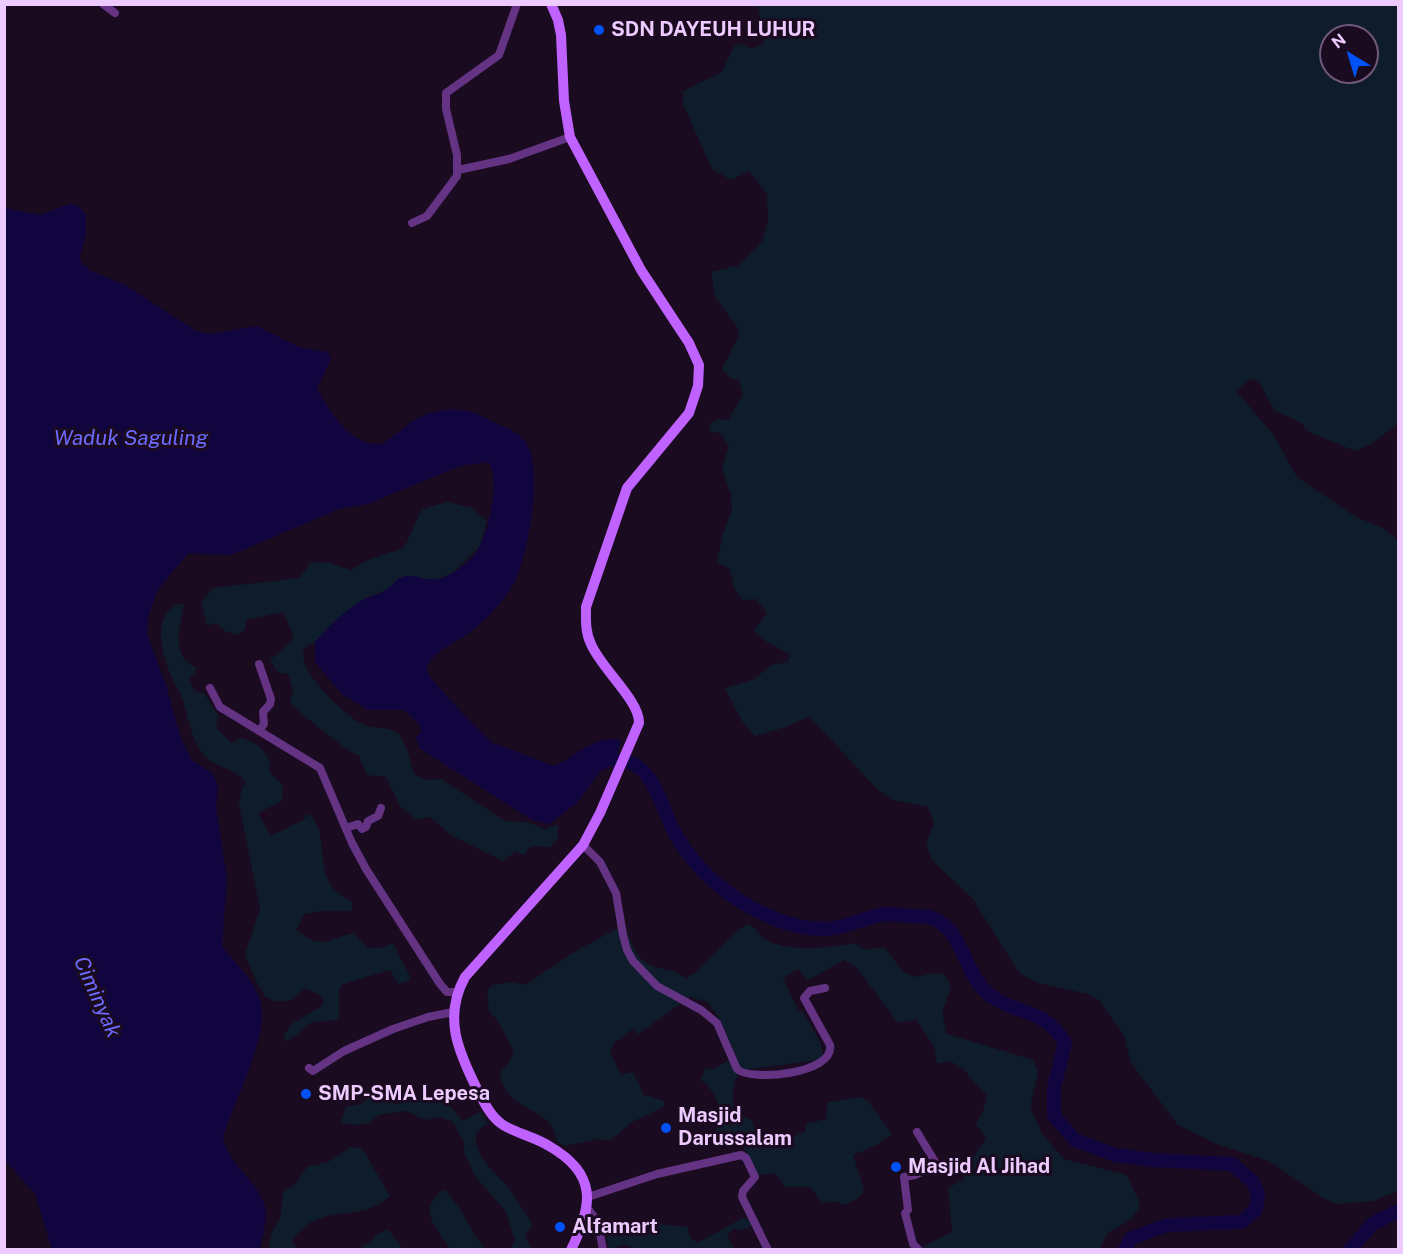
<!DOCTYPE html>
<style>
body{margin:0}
#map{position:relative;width:1403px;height:1254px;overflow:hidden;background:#1b0b21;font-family:"Public Sans",sans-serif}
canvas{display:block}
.frame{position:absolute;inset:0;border:6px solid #eecbff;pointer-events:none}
.north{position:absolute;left:1319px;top:24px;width:60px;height:60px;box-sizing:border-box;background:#1b0b21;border:2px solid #6f587a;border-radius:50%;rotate:322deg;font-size:16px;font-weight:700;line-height:24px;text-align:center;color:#eecbff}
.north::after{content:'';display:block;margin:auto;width:21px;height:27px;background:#0052f6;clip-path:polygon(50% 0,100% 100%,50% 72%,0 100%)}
</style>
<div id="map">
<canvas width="1403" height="1254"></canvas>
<div class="frame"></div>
<div class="north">N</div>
</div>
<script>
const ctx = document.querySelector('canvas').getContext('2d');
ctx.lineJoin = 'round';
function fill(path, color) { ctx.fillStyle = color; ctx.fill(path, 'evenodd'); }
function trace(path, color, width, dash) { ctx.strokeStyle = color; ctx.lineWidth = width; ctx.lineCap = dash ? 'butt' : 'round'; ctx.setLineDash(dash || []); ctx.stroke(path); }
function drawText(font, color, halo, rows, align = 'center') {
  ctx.font = font + ' "Public Sans",sans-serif'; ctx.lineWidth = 6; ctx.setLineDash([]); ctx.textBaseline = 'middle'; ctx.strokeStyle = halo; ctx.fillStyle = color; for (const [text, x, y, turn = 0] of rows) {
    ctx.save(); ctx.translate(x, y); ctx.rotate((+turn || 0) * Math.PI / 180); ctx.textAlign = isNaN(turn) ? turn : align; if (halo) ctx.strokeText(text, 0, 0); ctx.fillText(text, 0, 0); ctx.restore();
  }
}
fill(new Path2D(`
 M758,5H1398V424L1368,446L1355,451L1309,432L1300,422L1275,411L1258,380L1251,379L1236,391L1273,434L1297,477L1356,517L1383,528L1398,540V1191L1373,1201L1337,1204L1323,1198L1269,1161L1217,1144L1178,1125L1131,1063L1124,1035L1099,1000L1087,994L1038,983L1019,973L973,899L932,860L926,843L934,823L928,807L893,800L877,789L809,716L789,726L755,736L742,721L725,688L753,680L771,665L788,662L790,654L767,642L754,630L767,613L756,599L743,600L734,588L730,569L717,562L723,533L732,510L731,495L722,468L729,447L722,434L710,431V423L718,419L728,420L743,395L739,380L731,379L722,369L739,335L736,325L715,297L711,272L739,265L762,241L768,221L767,194L749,171L731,180L712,169L683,104V91L722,72L733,48L738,43L752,49L764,43ZM1331,36H1367V72H1331Z
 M448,502L472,508L487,521L480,546L453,573L435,580L400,578C389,592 375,593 361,601C344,613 331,628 316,641C311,645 304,646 303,653C301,674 343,713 360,723C370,729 386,726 396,732C406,737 410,763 414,774L426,780L441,779L505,821L527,822L545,829L558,824V839L550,847L531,846L524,855L516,851L503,861L452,836L430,817L416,820L400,806L386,777L367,775L359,756C345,750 301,714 290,702L293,690L288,674L278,673L270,660L292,641L293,634L283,612L246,620L245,630L236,635L225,631L216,623L207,626L201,602L213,588L299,578L311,562L330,563L351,570L370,559L401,549L406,544L422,509Z
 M176,604H184C180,625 170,657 196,667L195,673L189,677L194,691L204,693L218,715L216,728L232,743L240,738C256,741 274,755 269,771L283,786L282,801L258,813L271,836L303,820L309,813C335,840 306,881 353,902L352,911H322L305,914L296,930C324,951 325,939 354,933L368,948H382L393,943L410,976L409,981L398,984L390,970L343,984L339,989V1020L312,1022L287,1042L283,1036L293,1023L322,1006L323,999L318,994L306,988L289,1001H275L266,997L255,979L245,955L260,909L239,804L242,788L246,783C238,768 216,769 205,756C190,738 190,722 183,701C181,693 176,687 173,680C163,659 151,618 176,604Z
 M625,924C630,939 635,958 650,965C664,971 672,968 686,978C711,966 724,935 749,924C758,929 761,938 770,942C793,952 829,948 853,943L864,949L885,948L904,973L917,977L933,973L944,974L951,986L942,1013L947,1034L1034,1060L1038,1073L1030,1107L1042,1134L1064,1159L1127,1175L1140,1204C1133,1226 1116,1224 1107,1235C1104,1238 1102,1246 1100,1249H918L952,1232L948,1188L963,1180L968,1166L986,1138L976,1124L983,1111L987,1095C976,1086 965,1066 951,1062C947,1061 942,1064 937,1063L934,1047L916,1019L898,1023L857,968L844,960L808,980L798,969L783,978L798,1010L804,1013L820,1042L823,1055L818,1060L743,1070C730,1081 733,1097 734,1113L752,1120L755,1131L770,1137L775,1133L793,1137L806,1131L805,1124L826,1119L828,1102L862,1097L869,1102L892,1134L877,1145L853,1155L864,1190L860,1197L844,1205L835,1201L823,1203L810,1187H785L775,1173L758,1175C750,1158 746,1141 725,1141L715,1129C725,1111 716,1091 701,1080L705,1068L713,1069L736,1056L720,1020L708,1002L690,997L638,1034L633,1029L614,1043L610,1053L621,1075L633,1072L644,1095L664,1101V1107L632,1122L611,1140L597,1139L565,1146L557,1141C554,1105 503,1113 500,1072L510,1061L514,1051L497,1020L489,1011L487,991L492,985L512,982L525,985L571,954Z
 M377,1093L395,1104L416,1101V1098L439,1093L463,1121L481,1111L488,1123L476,1132C473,1156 492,1169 506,1185C516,1197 524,1212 533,1225L525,1235L531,1249H510L515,1241L506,1212L475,1176L465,1155L463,1140L453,1122L440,1117L426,1120L406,1111L379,1115L369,1123L356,1125L341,1123L346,1107C357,1105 365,1105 369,1094Z
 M351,1147L362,1148L390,1196C360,1225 319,1200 292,1241L298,1249H268L272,1232L280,1220L283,1193L295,1184L307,1167L328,1162Z
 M443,1189C462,1205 469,1231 486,1249H450C435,1224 417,1212 443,1189Z
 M745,1217L752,1222V1226L739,1231L734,1228L727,1235L734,1249H635L626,1244L609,1249L606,1239L608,1236L640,1231L661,1224L687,1227L690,1237L697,1243Z
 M388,1229L403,1249H359L375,1238V1235Z`), '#0e1c2b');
fill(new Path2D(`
 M70,204L77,205L86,214V234L80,256L81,262L91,271L125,285L196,331L210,334L257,326L301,348L327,352L331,358L317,389C331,413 350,446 381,444C396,436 411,419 427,414C451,407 466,408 488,419C499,426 515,429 524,440C545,465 529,545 518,574C509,597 488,618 469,633C455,644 434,650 427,667L428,674C439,690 507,762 523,767C525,767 552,766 554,766C575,758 596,732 621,741L614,765L600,771L577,803L549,824L532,820L419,748L416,737L421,732L420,725L404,710H368L342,694L315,662V642C328,627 346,609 363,600C370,596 378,595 385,591C391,588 396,579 402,577C417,572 429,587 451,574C461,568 475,557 480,546C489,529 501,476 488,462L460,466L368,504L339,509L231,555L188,553L157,591L149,614L147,634L166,685L181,739L192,760L213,774L218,787L216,807L227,878L222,946C233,961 250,976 258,994C275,1030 232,1102 223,1139C230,1165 261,1186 265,1207C267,1221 263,1236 260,1249H52L35,1194L5,1160V208L40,215Z`), '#110540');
trace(new Path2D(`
 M495,751L550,772
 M610,759C617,761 627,761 633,764C657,775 664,816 677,837C695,867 721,891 752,908C774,920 800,929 825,929C847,928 867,916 887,914C896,914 906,916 914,916C920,917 928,916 933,918C965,932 964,977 991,996C1022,1017 1043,1007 1065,1043L1054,1088V1116L1075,1140L1115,1155L1153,1160L1232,1164L1253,1182L1258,1194L1256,1209L1242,1222L1168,1225L1131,1238L1125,1250
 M1350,1250L1372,1224L1398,1211`), '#110540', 14);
trace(new Path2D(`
 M103,4L115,13
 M458,170L509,159L570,137
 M412,223L427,216L457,176V155L446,109V93L499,55L517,4
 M210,688L220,707L320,768L352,843L366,869L440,984L447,992H456
 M259,731L264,724L263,712L270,704L271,699L259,664
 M346,828L358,824L362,829L366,827L368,821L378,816L381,808
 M583,845L600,862L616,893L623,935L627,950L633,961L657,986L701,1010L717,1023L737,1069C750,1082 835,1074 830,1045L804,998L810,991L825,988
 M309,1068L313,1071L344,1051L393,1029L428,1017L453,1012
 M917,1132L937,1165L915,1175L904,1177L908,1210L905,1213L913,1244L919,1250
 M588,1197L657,1174L741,1155L746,1158L755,1177L743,1191L742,1197L768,1250
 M588,1209L598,1222L603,1250`), '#643384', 8);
trace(new Path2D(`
 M551,4L558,20L561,35L564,101L570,137L641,270L689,343L699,365L698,386L689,413L627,488L586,607C586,619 585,632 591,644C600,667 640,701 639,723L600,813L583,845L465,977C443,1017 458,1051 477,1089C484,1102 490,1116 503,1125C518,1134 535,1137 549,1146C598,1174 593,1205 571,1250`), '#bf62ff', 10);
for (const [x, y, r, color] of [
 [599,30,6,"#0052f6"],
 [306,1094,6,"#0052f6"],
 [666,1128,6,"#0052f6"],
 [896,1167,6,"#0052f6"],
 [560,1227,6,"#0052f6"]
]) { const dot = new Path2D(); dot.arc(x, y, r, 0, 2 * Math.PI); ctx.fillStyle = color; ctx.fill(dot); trace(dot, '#1b0b21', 2); }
drawText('bold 20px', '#eecbff', '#1b0b21', [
 ["SDN DAYEUH LUHUR",611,30],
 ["SMP-SMA Lepesa",318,1094],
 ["Masjid",678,1116],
 ["Darussalam",678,1139],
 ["Masjid Al Jihad",908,1167],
 ["Alfamart",572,1227]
], 'left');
drawText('italic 21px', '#6e6aff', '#1b0b21', [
 ["Waduk Saguling",131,439],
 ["Ciminyak",97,997,66]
]);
</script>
